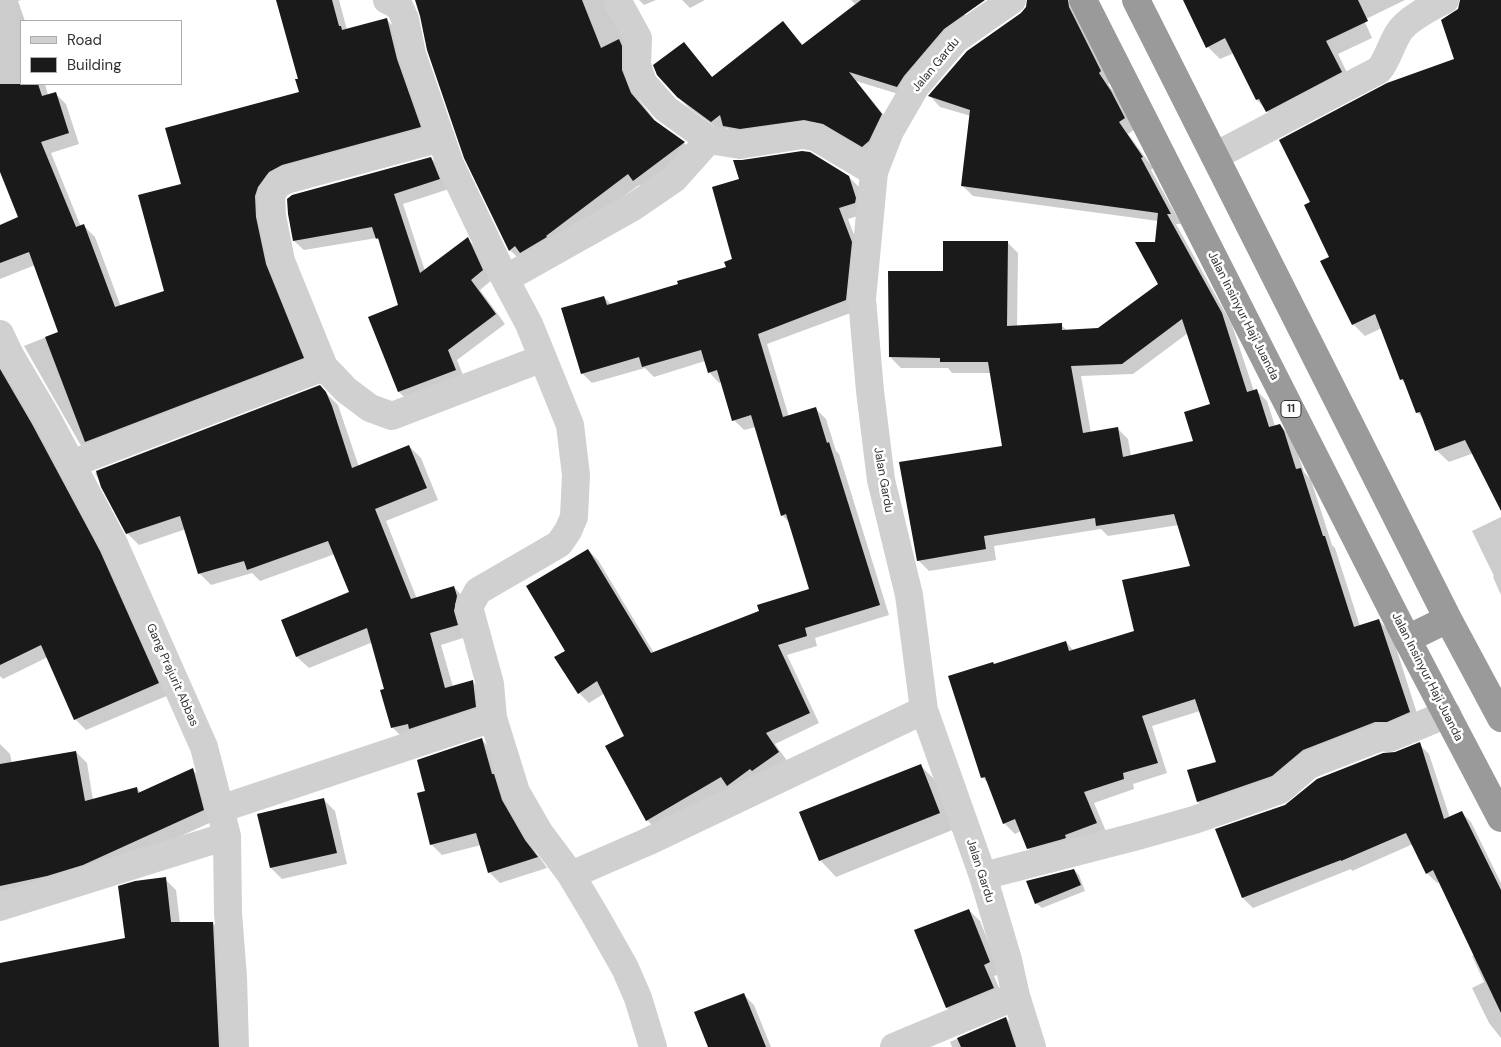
<!DOCTYPE html>
<style>
body{margin:0}
#map{position:relative;width:1501px;height:1047px;overflow:hidden;background:#fff;font-family:"DM Sans",sans-serif}
canvas{display:block}
.legend{position:absolute;left:20px;top:20px;width:162px;height:65px;box-sizing:border-box;background:#fff;border:1px solid #adadad;margin:0;padding:6px 9px;list-style:none;font-size:15px;color:#333}
.legend li{display:flex;align-items:center;gap:10px;height:25px}
.legend b{width:25px;border:1px solid #adadad}
</style>
<div id="map">
<canvas width="1501" height="1047"></canvas>
<ul class="legend">
<li><b style="height:6px;background:#d0d0d0"></b>Road</li>
<li><b style="height:14px;background:#1a1a1a"></b>Building</li>
</ul>
</div>
<script>
const ctx = document.querySelector('canvas').getContext('2d');
ctx.lineJoin = 'round';
function fill(path, color) { ctx.fillStyle = color; ctx.fill(path, 'evenodd'); }
function trace(path, color, width, dash) { ctx.strokeStyle = color; ctx.lineWidth = width; ctx.lineCap = dash ? 'butt' : 'round'; ctx.setLineDash(dash || []); ctx.stroke(path); }
function drawText(font, color, halo, rows, align = 'center') {
  ctx.font = font + ' "DM Sans",sans-serif'; ctx.lineWidth = 5; ctx.setLineDash([]); ctx.textBaseline = 'middle'; ctx.strokeStyle = halo; ctx.fillStyle = color; for (const [text, x, y, turn = 0] of rows) {
    ctx.save(); ctx.translate(x, y); ctx.rotate((+turn || 0) * Math.PI / 180); ctx.textAlign = isNaN(turn) ? turn : align; if (halo) ctx.strokeText(text, 0, 0); ctx.fillText(text, 0, 0); ctx.restore();
  }
}
fill(new Path2D(`
 M0,0H21L18,1L25,21H21V84H45L48,95L55,93L66,104L79,144L51,153L81,227L84,226L95,237L121,307L165,292L182,185L300,93V79L277,0H339L347,30L387,20L398,31L431,138L268,198L314,369L91,455L80,444L24,346L59,332L35,265L0,279V226L20,218L0,170Z
 M417,0H617L632,58V81L639,100L658,124L684,143L694,153L645,190L639,185L556,247L520,260L510,250Z
 M639,0H656L644,5Z
 M682,0H705L690,8Z
 M851,0H952L974,25L908,97L856,81L892,125L873,157L735,137L727,128L722,132L689,108L677,96L684,43L713,78L783,23L803,45L855,4Z
 M1029,0H1068L1075,7L1111,82L1108,84L1122,103L1135,129L1128,134L1153,168L1151,170L1181,224H1176L1232,325L1254,391L1256,390L1267,401L1275,426L1280,425L1291,436L1294,443L1304,472L1311,480L1332,545L1335,548L1360,626L1379,620L1392,635L1420,723L1209,812L1198,802L1188,771L1217,763L1200,711L1152,726L1167,773L1133,784L1134,789L1094,803L1107,834L1039,859L1028,848L1021,831L1015,834L1004,823L989,784L983,778L950,677L995,665L1066,642L1074,651L1135,632L1192,567L1179,525L1108,536L1101,529L994,546L996,560L929,571L918,560L1004,447L991,373H952L948,368H901L890,357L945,273L1007,242L1018,253L1017,326L1061,325L1068,331L1099,330L1160,284L1157,243L1158,221L973,196L962,185L971,116L940,107L930,96L1022,14L1027,8ZM1188,333L1212,405L1195,442L1131,456L1128,439L1118,429L1091,433L1081,376L1133,374Z
 M1184,0H1405L1364,20L1372,38L1338,54L1353,85L1279,124L1257,100L1234,53L1220,59L1208,47Z
 M1474,0H1501V508L1474,453L1449,462L1436,450L1425,420L1417,412L1406,384L1401,379L1382,328L1365,336L1353,324L1311,203L1456,60Z
 M431,158L441,168L449,189L403,204L425,271L467,239L477,248L492,280L480,290L505,324L457,360L465,380L409,402L399,392L369,317L399,305L380,241L377,238L304,250L294,241Z
 M849,177L859,187L865,214L848,219L861,253L856,311L767,344L789,417L816,409L826,419L836,451L839,454L889,615L815,638L817,646L787,655L819,723L775,744L788,762L657,830L647,820L626,736L605,693L589,703L579,693L566,651L588,550L598,560L654,653L811,590L791,524L782,515L756,427L744,430L734,420L722,382L719,383L709,372L705,361L654,377L645,368L592,383L582,373L604,297L612,305L679,285L727,268L734,259Z
 M0,360L43,436L111,563L169,695L86,730L75,719L48,657L3,679L0,676Z
 M320,387L338,405L359,467L409,446L421,458L438,500L386,521L417,599L454,587L465,599L469,636L441,645L453,687L472,681L484,693L487,719L404,739L393,728L381,691L386,690L373,642L309,668L297,657L282,621L350,592L335,554L260,581L252,573L211,585L199,573L186,529L139,545L127,533L95,473Z
 M1501,517V595L1493,577L1494,576L1472,531Z
 M482,740L493,751L513,812L536,852L547,868L500,883L489,872L481,845L442,855L431,844L427,792Z
 M0,744L10,754L12,763L76,752L87,763L93,800L137,788L141,793L193,770L204,781L214,821L95,875L0,899Z
 M1419,744L1429,754L1450,818L1461,812L1471,822L1501,883V1038L1489,1023L1472,988L1484,982L1472,956L1474,955L1439,882L1437,883L1427,873L1413,844L1352,871L1351,869L1253,908L1243,898L1217,830L1286,806Z
 M921,766L937,782L955,829L836,877L820,860Z
 M324,800L335,811L347,864L282,879L271,868L258,815Z
 M1074,870L1079,875L1085,891L1042,908L1036,903Z
 M165,879L176,890L180,923H213L224,935L229,1047H0V964L127,939Z
 M969,910L980,921L1001,974L994,976L1004,999L958,1019L947,1008L916,931Z
 M743,994L754,1005L771,1047H710Z
 M1006,1018L1017,1030L1022,1047H952L950,1042Z`), '#0003');
fill(new Path2D(`
 M276,0H332L339,26H341L342,30L387,18L397,59L421,127L282,165L269,172L258,187L255,196L256,217L266,264L304,358L85,442L45,337L58,332L29,252L0,263V225L18,217L0,172V84H38L42,96L56,92L69,133L41,142L76,227L84,224L115,307L164,291L138,195L181,184L165,128L299,92L295,79H298Z
 M415,0H582L601,48L619,39L622,46V70L631,93L654,120L685,142L633,181L628,174L546,236L547,237L520,253L515,246L509,251L464,158L427,50L420,16Z
 M861,0H985L944,29L904,76L897,87L849,72L882,114L869,141L862,147L823,124L804,120L740,129L723,126L720,115L711,122L677,97L657,75L653,65L684,42L712,77L783,21L802,45Z
 M1027,0H1068L1069,7L1101,71L1099,73L1111,91L1125,118L1119,122L1143,157L1141,158L1171,214H1167L1222,313L1247,392L1257,389L1269,427L1280,424L1284,431L1296,469L1301,468L1323,536H1325L1354,627L1379,619L1410,712L1387,722H1375L1303,750L1272,776L1197,802L1187,770L1216,762L1195,699L1142,716L1158,763L1123,773L1124,779L1084,792L1097,823L1065,835L1066,838L1063,839L1027,849L1015,819L1003,824L985,777L981,778L948,676L993,662L994,664L1066,641L1069,651L1134,631L1122,580L1190,566L1174,514L1096,526L1095,518L984,536L986,549L917,561L899,462L1002,446L988,362H940V358L889,357L888,271H943V241H1008L1007,326L1062,323V330L1098,328L1158,284L1135,242H1155L1158,213L961,186L970,110L928,96L967,51L1021,13L1026,7ZM1182,319L1210,404L1184,412L1193,441L1123,457L1118,427L1083,433L1071,366L1122,364Z
 M1183,0H1358L1368,21L1326,41L1342,72L1266,112L1259,99L1256,100L1225,38L1206,48Z
 M1460,0H1501V511L1465,440L1435,451L1420,412L1416,413L1403,379L1400,380L1375,314L1352,325L1320,261L1329,257L1304,205L1310,202L1279,140L1387,83L1454,59L1441,20L1458,9Z
 M802,151L810,152L849,176L856,198L855,203L839,208L852,242L846,300L758,334L783,417L816,407L827,443L829,442L880,605L805,628L807,636L778,645L810,713L766,733L779,752L752,771L750,769L727,786L721,777L646,821L605,746L624,736L597,681L578,694L554,657L565,651L526,586L588,549L651,653L759,611L757,605L809,589L786,514L781,516L751,415L732,421L717,370L708,373L701,350L642,367L639,357L581,374L561,308L604,296L607,305L678,284L677,281L726,267L724,262L732,259L712,187L739,179L733,160H742Z
 M431,157L440,179L394,194L420,273L468,237L483,270L471,280L496,314L448,350L456,370L398,392L368,317L398,305L378,238L376,239L372,227L293,241L288,214L287,199L292,195Z
 M0,369L32,424L100,551L159,683L74,720L41,645L0,665Z
 M320,385L326,392L332,406L352,468L409,445L427,488L375,509L411,599L454,586L457,596L454,611L458,625L430,633L445,688L473,680L476,707L409,729L408,724L391,728L380,690L384,689L367,628L296,657L281,620L349,592L328,541L247,570L244,561L198,574L180,516L126,534L101,487L96,471Z
 M482,738L492,774H494L502,800L525,840L538,857L488,873L476,833L430,845L417,793L425,791L417,760Z
 M1420,742L1444,819L1462,811L1501,890V1013L1433,870L1426,874L1406,833L1341,861V860L1242,898L1215,829L1285,805L1317,779L1383,753L1395,752Z
 M76,751L85,801L137,787L138,793L193,768L204,810L83,865L47,876L0,886V764Z
 M921,764L940,813L819,861L799,812Z
 M324,798L337,853L270,868L257,814Z
 M1074,869L1081,885L1035,904L1026,881Z
 M166,877L171,922H213L219,1047H0V963L125,938L118,886L135,881Z
 M969,909L990,962L984,965L994,988L946,1008L914,930Z
 M744,993L766,1047H708L694,1012Z
 M1006,1017L1016,1047H961L957,1038Z`), '#1a1a1a');
trace(new Path2D(`
 M387,0L399,6L405,19L412,54L450,164L505,279L529,324L570,425L576,475L574,517L568,531L559,544L478,591L469,607L490,684L493,718L516,792L539,832L571,875L595,915L625,968L638,998L653,1047
 M617,0L638,38L637,65L643,83L666,109L709,140L740,145L802,135L815,137L874,172
 M1012,0L956,39L916,86L890,131L874,172L862,299L870,391L881,480L909,595L924,710L983,876L1008,960L1016,996L1032,1047
 M441,138L286,180L277,185L271,195L272,216L281,261L324,367L346,390L370,408L392,416L543,358
 M1215,156L1379,70C1388,59 1391,44 1399,32C1407,19 1431,7 1445,0
 M505,279L633,207L674,179L709,140
 M0,334L10,355L46,416L114,544L204,747L227,836L228,913L233,977L235,1047
 M71,464L324,367
 M220,809L493,718
 M571,875L647,842L924,710
 M983,876L1134,837L1194,820L1280,790L1309,765L1381,737L1389,738L1447,714
 M0,907L227,836
 M894,1047L1016,996`), '#d0d0d0', 28);
trace(new Path2D(`
 M1083,0L1407,639L1501,818
 M1136,0L1448,619L1501,718
 M1407,639L1448,619`), '#9a9a9a', 28);
for (const [x, y, w] of [
 [1291,409,20]
]) { const box = new Path2D(); box.roundRect(x - w / 2, y - 8.5, w, 17, 4); ctx.fillStyle = '#fff'; ctx.fill(box); trace(box, '#333', 1); }
drawText('bold 11px', '#333', null, [
 ["11",1291,409]
]);
drawText('12px', '#333', '#fff', [
 ["Jalan Gardu",936,65,-50],
 ["Jalan Insinyur Haji Juanda",1243,316,63],
 ["Jalan Gardu",883,480,80],
 ["Gang Prajurit Abbas",172,675,66],
 ["Jalan Insinyur Haji Juanda",1427,677,63],
 ["Jalan Gardu",980,871,72]
]);
</script>
